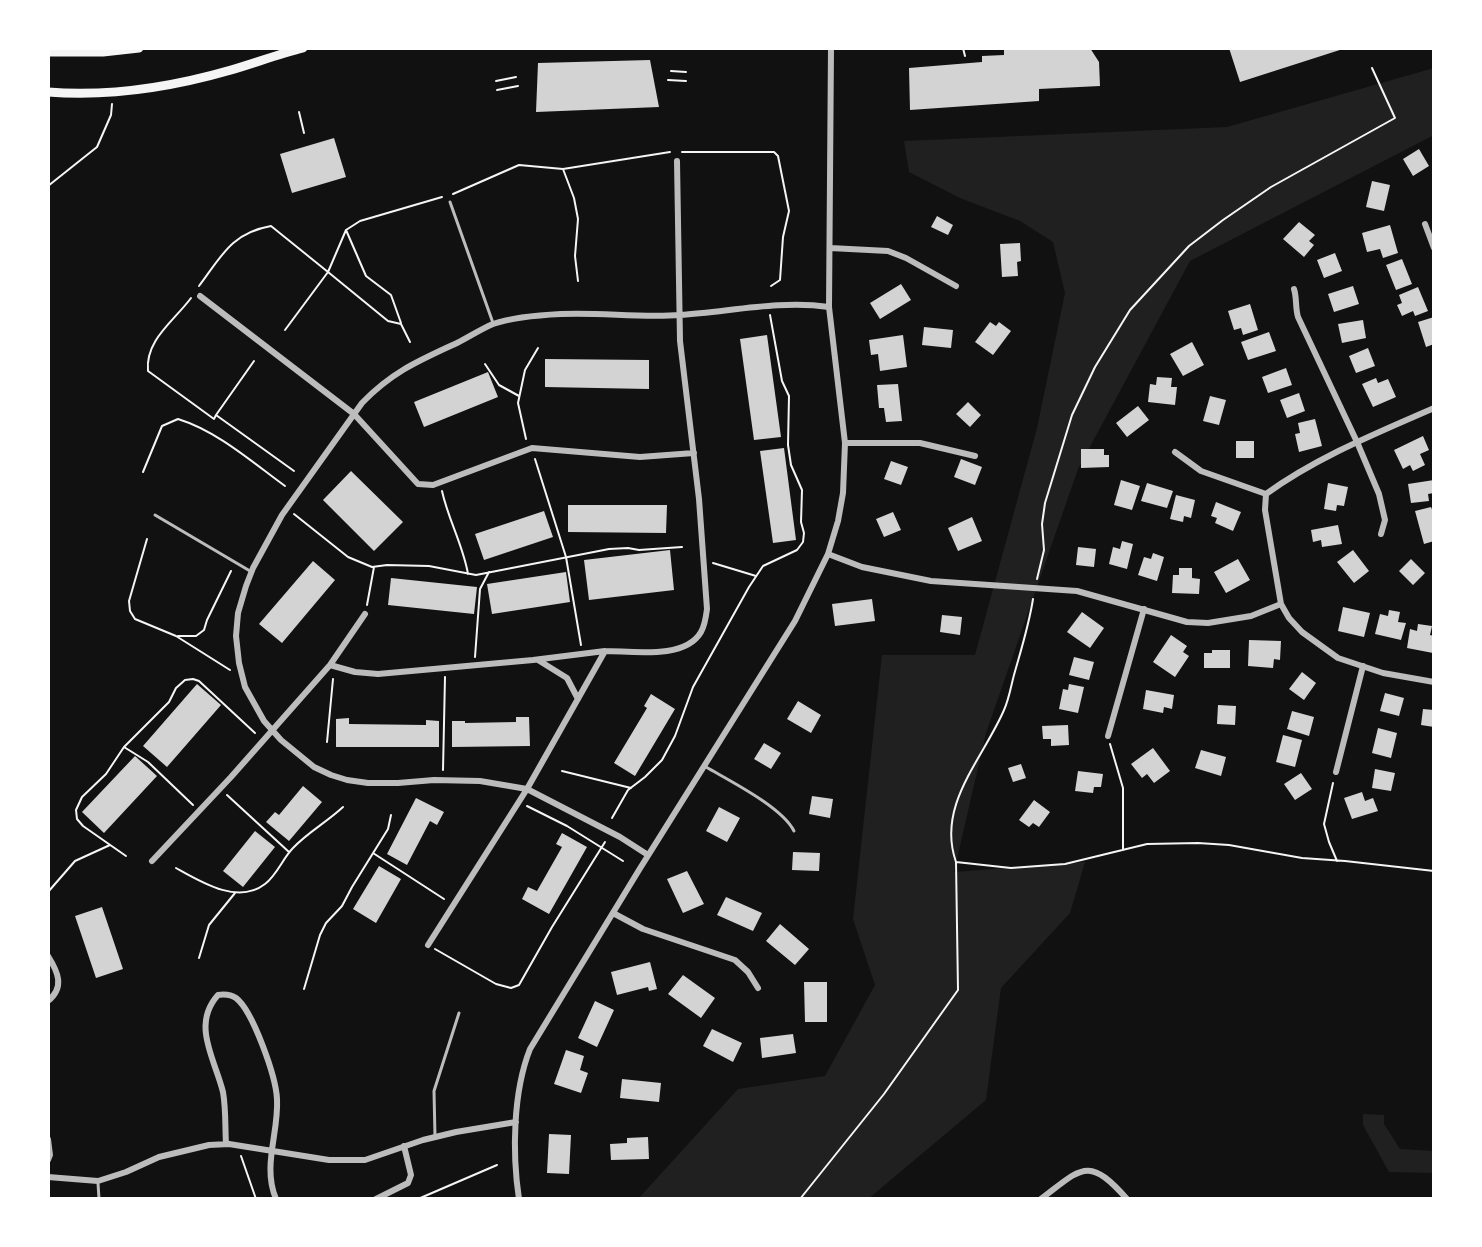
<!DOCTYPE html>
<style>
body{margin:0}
#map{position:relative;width:1482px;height:1247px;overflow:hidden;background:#111;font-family:"Sofia Sans Condensed",sans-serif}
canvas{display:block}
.frame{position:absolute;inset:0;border:50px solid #fff;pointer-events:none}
</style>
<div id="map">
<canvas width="1482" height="1247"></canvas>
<div class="frame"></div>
</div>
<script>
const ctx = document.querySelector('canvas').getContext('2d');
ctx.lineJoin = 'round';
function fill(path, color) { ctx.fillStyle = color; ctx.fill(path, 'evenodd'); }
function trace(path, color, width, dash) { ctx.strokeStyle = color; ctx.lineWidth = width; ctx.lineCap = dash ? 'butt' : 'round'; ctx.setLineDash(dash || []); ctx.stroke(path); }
fill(new Path2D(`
 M1434,68V135L1190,261L1078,469L986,733L954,872L1085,862L1070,913L1001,988L986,1100L868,1199H638L738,1089L825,1076L875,985L853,919L882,655H975L1037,428L1065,293L1053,242L1020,221L960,198L909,172L904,141L1227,127Z
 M1363,1114L1384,1115V1124L1400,1149L1434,1151V1173L1389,1172L1363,1125Z`), '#202020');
fill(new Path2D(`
 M1004,48H1090L1099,62L1100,86L1039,89V101L910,110L909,68L982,62V56L1004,55Z
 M1229,48H1346L1240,82Z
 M650,60L659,107L536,112L538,63Z
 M334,138L346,177L292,193L280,154Z
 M1419,149L1429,166L1413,176L1403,159Z
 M1372,181L1390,185L1384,211L1366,207Z
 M937,216L953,225L948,235L931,227Z
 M1299,222L1315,235L1309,241L1314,245L1304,257L1283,239Z
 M1390,225L1398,253L1383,258L1380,249L1367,252L1362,233Z
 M1020,243L1021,261L1017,262L1018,276L1002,277L1000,244Z
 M1335,253L1342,271L1324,278L1317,260Z
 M1402,259L1412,284L1396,290L1386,265Z
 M901,284L911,300L880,319L870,303Z
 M1353,286L1359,304L1334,312L1328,294Z
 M1418,287L1428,311L1415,316L1413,311L1402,316L1397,305L1402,303L1399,295Z
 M1250,304L1258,330L1243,335L1241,328L1234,330L1228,311Z
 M1434,317V344L1426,347L1418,322Z
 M1363,320L1366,338L1342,343L1338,324Z
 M990,322L996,326L999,322L1011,331L993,355L975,342Z
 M924,327L953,330L951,348L922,345Z
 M1269,332L1276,351L1248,360L1241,342Z
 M767,335L781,437L754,440L740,339Z
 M903,335L907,367L880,371L878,354L871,355L869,340Z
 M1192,342L1204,365L1183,376L1170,354Z
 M1368,348L1375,366L1356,373L1349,356Z
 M545,359L649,360V389L545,387Z
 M1286,368L1292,385L1268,393L1262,377Z
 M488,372L498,397L424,427L414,402Z
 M1157,377L1172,378L1171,387H1177L1175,405L1148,402L1150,384L1156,385Z
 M1376,378L1378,383L1388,379L1396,397L1373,407L1362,384Z
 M898,384L902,421L886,422L884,408H879L877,385Z
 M1299,393L1305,411L1287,418L1280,400Z
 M1210,396L1226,400L1219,425L1203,421Z
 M968,402L981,415L970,427L956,414Z
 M1138,406L1149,420L1127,437L1116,423Z
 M1315,419L1322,446L1299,452L1295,434L1300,433L1298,423Z
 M1423,436L1429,450L1420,454L1425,465L1413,471L1410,465L1403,469L1394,450Z
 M1236,441H1254V458H1236Z
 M784,448L796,540L773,543L760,451Z
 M1081,449H1104V455H1109V467L1081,468Z
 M961,459L982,467L975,485L954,477Z
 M891,461L908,467L901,485L884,479Z
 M351,471L403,522L374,551L323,500Z
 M1121,480L1140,486L1132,510L1114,505Z
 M1434,480V493L1428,494L1429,501L1411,503L1408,484Z
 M1147,483L1173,491L1167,508L1141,501Z
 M1328,483L1348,487L1344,506L1337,505L1336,511L1324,509Z
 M1176,495L1195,500L1191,518L1184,516L1183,522L1170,519Z
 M1216,502L1241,512L1233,531L1215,523L1217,518L1211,516Z
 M568,505H667L666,533L568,532Z
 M1431,507L1434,514V541L1424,544L1415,511Z
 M544,511L553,537L484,560L475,534Z
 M893,512L901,530L884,537L876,519Z
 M972,517L982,541L958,551L948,528Z
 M1338,525L1342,544L1322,547L1321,540L1313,542L1311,530Z
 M1122,541L1133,544L1127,569L1109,564L1113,547L1120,549Z
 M1078,547L1096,549L1094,567L1076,565Z
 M670,550L674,590L589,600L584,560Z
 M1353,550L1369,571L1354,583L1337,562Z
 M1153,553L1164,557L1157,581L1138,575L1144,557L1151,559Z
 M1238,559L1250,580L1226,593L1214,572Z
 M1411,559L1425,573L1413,585L1399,571Z
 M313,561L335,580L282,643L259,624Z
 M1179,568H1192V578L1200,579L1199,594L1172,593L1173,575H1179Z
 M566,572L570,602L492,614L487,584Z
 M391,578L477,587L474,614L388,605Z
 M872,599L875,621L835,626L832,604Z
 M1343,607L1370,613L1364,637L1338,631Z
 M1389,610L1400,612L1398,622L1406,623L1401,640L1375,634L1380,614L1388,616Z
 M1082,612L1104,628L1090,648L1067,632Z
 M942,615L962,617L960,635L940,632Z
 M1418,624L1432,626L1430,635L1434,636L1433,653L1407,648L1410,629L1417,631Z
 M1171,635L1187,646L1183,652L1189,656L1175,677L1153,662Z
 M1249,640L1281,641L1280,660L1274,659L1273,668L1248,666Z
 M1212,650H1230V668H1204V653H1212Z
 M1074,657L1094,662L1089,680L1069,675Z
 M1302,672L1316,683L1304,700L1289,689Z
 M197,684L221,705L167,767L143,746Z
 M1069,684L1084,687L1078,713L1059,709L1063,689L1068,690Z
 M1146,690L1174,695L1172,709L1164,707L1163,713L1143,709Z
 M1385,693L1404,698L1399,716L1380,711Z
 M651,694L675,709L635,776L614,763L647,708L644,706Z
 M798,701L821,715L811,733L787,719Z
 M1218,705L1236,706L1235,725L1217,724Z
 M1423,709L1434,710V727L1421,725Z
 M1292,711L1314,717L1309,736L1287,729Z
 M516,717H529L530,746L452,747V721H465V723L516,722Z
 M349,718V724L426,725V720L439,721V747H336V719Z
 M1068,725L1069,745L1051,746V739H1043L1042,726Z
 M1378,728L1397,733L1391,758L1372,753Z
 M1283,735L1302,740L1295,767L1276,762Z
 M764,743L781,753L771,769L754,759Z
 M1153,748L1170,771L1154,783L1147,774L1142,778L1131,764Z
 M1201,750L1226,757L1221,776L1195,768Z
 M135,756L157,776L104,833L82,812Z
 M1021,764L1026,778L1013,782L1008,768Z
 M1375,769L1395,773L1391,791L1372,788Z
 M1078,771L1103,774L1101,787H1094L1093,793L1075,791Z
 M1301,773L1312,789L1295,800L1284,784Z
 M303,786L322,802L289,841L266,822L275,812L279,815Z
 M1362,792L1365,801L1373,798L1378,811L1352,819L1344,798Z
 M812,796L833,799L830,818L809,814Z
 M416,798L444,812L437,825L430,821L407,865L387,854Z
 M1034,800L1050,812L1039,827L1033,823L1029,827L1019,820Z
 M719,807L740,818L727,842L706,831Z
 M255,831L275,847L243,887L223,871Z
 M562,833L587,847L549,914L522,899L528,887L537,891L562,847L556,844Z
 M793,852L820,853L819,871L792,870Z
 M379,866L401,879L376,923L353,909Z
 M687,871L704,904L683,913L667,879Z
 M726,897L762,913L753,931L717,915Z
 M102,907L123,969L96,978L75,916Z
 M780,924L809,949L795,965L766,941Z
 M650,962L657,989L649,991L648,987L617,995L611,972Z
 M683,975L715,998L701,1018L668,994Z
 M804,982H827V1022H805Z
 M595,1001L614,1010L597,1047L578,1038Z
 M712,1029L742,1043L733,1062L703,1046Z
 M793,1034L796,1053L762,1058L760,1038Z
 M566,1050L584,1056L580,1070L588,1073L581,1093L554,1084Z
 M622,1079L661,1083L659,1102L620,1098Z
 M549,1134L571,1135L569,1174L547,1173Z
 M648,1137L649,1159L611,1160L610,1144L627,1143V1138Z`), '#d3d3d3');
trace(new Path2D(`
 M963,48L965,56
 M997,48L998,49
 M671,71L686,72
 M668,80L686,81
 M496,81L516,77
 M497,90L518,86
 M299,112L304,133
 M682,152H774L778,156L789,211L783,237L780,280L771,286
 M563,169L574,198L578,219L575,256L578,281
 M48,186L97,147L111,115L112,104
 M453,194L519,165L563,169L670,152
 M346,230L366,276L391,295L401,323
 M199,286C221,257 231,233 271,226L328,272L285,330
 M191,298C174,321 145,340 148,371L214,419L216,415
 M410,342L401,324L388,321L328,272L346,230L360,221L442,197
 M254,361L216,415L294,471
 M485,364L499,385L519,396
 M526,439L518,403L525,370L538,348
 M535,459L566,557L581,645
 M143,472L162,426L178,419C217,431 252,462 285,486
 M442,491C448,519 463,545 468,574
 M294,514L348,557L372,567L387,565L429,566L476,575L609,549L628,548L639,550L682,547
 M147,539L129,601L130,611L135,619L176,636L230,670
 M713,563L756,576
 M1037,579L1044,550L1042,524L1045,503L1072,415L1095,367L1130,310L1189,246L1223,220L1271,187L1395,118L1372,68
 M1033,599C1029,625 1021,650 1014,675C1011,686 1009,699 1004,710C983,759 936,805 956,862L1011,868L1065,864L1147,844L1198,843L1229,845L1302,858L1345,861L1434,871
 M367,605L374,567
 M178,636H196L204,630L207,620L231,571
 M475,657L480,589L489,572
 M327,742L333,679
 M1110,744L1123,788V849
 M124,747L148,762L193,805
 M443,770L445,677
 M562,771L631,788
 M1333,783L1324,824L1329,842L1337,861
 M227,795L289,852
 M527,806L567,826L623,861
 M612,818L628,790L645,777L662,760L675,736L693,687L749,587L763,566L797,550L803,542L804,533L801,522L802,490L791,465L788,445L789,396L782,381L770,315
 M373,853L444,899
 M126,856L83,826L77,819L76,810L82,797L106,774L124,747L169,702L176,688L185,680L193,679L199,681L255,733
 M176,868C201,882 238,905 265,884C277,875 283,858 293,848C308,832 327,822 343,807
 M48,892L75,861L110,845
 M435,949L496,984L511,988L519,985L552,927L605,842
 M199,958L209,925L235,893
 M304,989L320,935L326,923L342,906L352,887L388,829L391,815
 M241,1156L256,1199
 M418,1199L497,1165
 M800,1199L884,1094L958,990L956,862`), '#f5f5f5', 2);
trace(new Path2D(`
 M450,202L493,323
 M155,515L250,571
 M706,767C730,781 782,807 794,831
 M435,1137L434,1091L459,1013
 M98,1183L99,1199`), '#bcbcbc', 3);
trace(new Path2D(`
 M1425,224L1434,248
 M830,248L888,251L906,258L956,286
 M1294,289C1297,298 1295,307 1298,317L1357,442L1379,494L1385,520L1381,534
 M200,296L354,414L418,484L433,485L532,448L640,457L694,453
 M1434,408C1377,433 1317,457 1266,494L1265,510L1281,604L1289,618L1302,632L1338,658L1383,673L1434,682
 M845,443H920L975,456
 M1175,452L1201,471L1266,494
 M828,554L862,567L931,581L1077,591L1187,622L1208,623L1251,616L1281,604
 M538,660L567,678L578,699
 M330,665L355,672L378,674L533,660L605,651
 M1108,736L1144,609
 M1336,772L1363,666
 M648,855L620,837L527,789L480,781L434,780L398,783H368L347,780L331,775L314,767L281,740L264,721L245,687L239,663L236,636L238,613L246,586L253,568L282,515L362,403C392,372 418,361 457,343C469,337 481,329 493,324C514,317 540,315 561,314C600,312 640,318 680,315C729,312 779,300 829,307
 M152,861L231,777L330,665L365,614
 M613,913L643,929L735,960L748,972L758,988
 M428,945L527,789L605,651C632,651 685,660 701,632C705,625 706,617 707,609L699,499L680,341L677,161
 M48,956C58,972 65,987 48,1001
 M48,1139L50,1155L48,1160
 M226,1144C225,1127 226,1109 223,1092C215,1059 191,1025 218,995C225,994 230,994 236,998C253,1011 276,1077 277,1099C279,1133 262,1166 276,1199
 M48,1177L98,1181L126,1172L159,1157L209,1145L229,1144L329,1160H365L423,1140L456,1132L516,1122
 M376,1199L408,1183L411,1175L404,1146
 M519,1199C512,1153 513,1092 530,1049L639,870L795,621L828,554L838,521L843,493L845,443L829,307L831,48
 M1041,1199C1082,1168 1088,1155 1127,1199`), '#bcbcbc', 6);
trace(new Path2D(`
 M48,52H103L139,48
 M48,92C110,97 172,87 231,70C255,63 279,54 303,48`), '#f5f5f5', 9);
</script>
